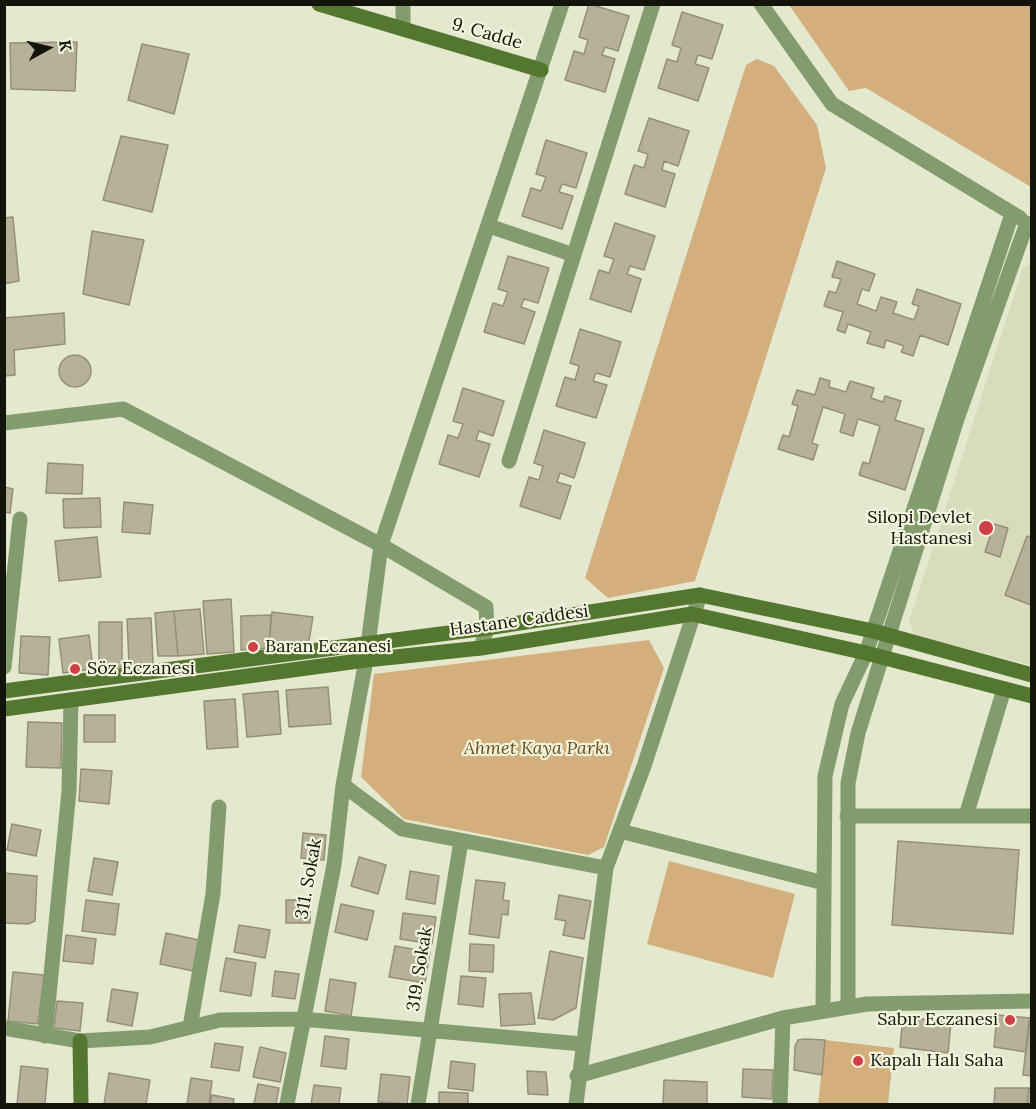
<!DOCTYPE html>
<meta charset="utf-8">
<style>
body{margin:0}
#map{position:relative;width:1036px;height:1109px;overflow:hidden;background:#e4e8cf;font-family:Lora,serif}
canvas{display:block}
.frame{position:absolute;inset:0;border:6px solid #13140c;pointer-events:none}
.north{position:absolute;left:18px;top:18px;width:60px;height:60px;-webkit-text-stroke:4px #f2f5dc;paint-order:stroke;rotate:82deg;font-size:16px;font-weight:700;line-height:24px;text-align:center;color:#13140c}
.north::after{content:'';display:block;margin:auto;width:21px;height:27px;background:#13140c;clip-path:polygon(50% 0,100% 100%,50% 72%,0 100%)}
</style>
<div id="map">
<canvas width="1036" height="1109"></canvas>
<div class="frame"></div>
<div class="north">K</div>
</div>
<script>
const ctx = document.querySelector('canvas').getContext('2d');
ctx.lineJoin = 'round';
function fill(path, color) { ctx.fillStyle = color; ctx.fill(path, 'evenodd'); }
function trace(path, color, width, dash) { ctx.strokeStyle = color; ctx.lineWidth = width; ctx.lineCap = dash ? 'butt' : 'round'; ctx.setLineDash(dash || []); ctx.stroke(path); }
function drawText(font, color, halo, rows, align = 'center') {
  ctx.font = font + ' Lora,serif'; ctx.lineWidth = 4.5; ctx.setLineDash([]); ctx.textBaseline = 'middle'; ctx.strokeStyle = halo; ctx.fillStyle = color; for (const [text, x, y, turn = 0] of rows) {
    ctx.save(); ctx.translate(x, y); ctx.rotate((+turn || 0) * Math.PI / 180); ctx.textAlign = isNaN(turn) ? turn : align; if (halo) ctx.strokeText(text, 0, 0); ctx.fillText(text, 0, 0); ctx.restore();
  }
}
fill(new Path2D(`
 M1031,264V665L915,635L909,622L1023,267Z`), '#d8dcbc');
fill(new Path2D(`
 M789,5H1031V187L866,88L849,91Z
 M757,59L774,66L817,125L826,168L695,581L608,598L585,578L746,65Z
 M649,640L664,668L604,847L588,855L404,819L361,777L374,674Z
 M669,861L795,894L773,978L647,944Z
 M825,1040L894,1048L888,1104H818Z`), '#d2af7d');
const building = new Path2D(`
 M589,4L629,16L618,51L605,47L602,55L615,59L605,92L565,80L574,51L584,54L588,40L579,37Z
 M682,12L723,25L712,59L698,55L695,64L709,68L698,101L658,88L667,59L677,62L681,48L672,45Z
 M77,42L75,91L11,89L10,43Z
 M142,44L189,54L174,114L128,100Z
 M649,118L689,131L678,166L664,161L662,170L675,174L665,207L625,194L634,165L644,168L648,154L638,151Z
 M121,136L168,145L152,212L103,200Z
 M546,140L587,153L576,188L562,184L559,192L573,196L562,229L522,216L531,188L541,191L546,177L536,174Z
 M13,217L19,281L4,284V218Z
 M615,223L655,236L644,270L630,266L627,274L641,279L631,312L590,299L599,270L609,273L614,259L604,256Z
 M92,231L144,240L129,305L83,294Z
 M508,256L549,268L538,303L524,299L521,307L535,312L524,344L484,332L493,303L503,306L508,292L498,289Z
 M837,261L875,274L869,291L862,289L857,304L876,311L881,297L897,302L893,313L914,320L919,306L912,304L917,289L961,304L948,345L920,335L913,356L901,352L904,346L886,340L884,348L867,343L871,332L848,324L845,333L837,330L843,312L824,306L829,291L836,293L841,279L832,277Z
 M64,313L65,344L14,350L15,375L4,376V318Z
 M580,329L621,342L610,377L596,373L593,381L607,385L596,418L556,406L565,377L575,380L579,366L570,363Z
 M59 371a16 16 0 1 1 32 0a16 16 0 1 1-32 0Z
 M820,378L830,381L829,387L846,392L850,381L874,388L871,398L883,402L885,396L901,401L895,420L924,429L905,490L859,475L863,462L869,464L880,426L858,419L853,436L840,432L845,414L823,407L812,443L818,445L813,460L778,449L783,435L789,437L798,406L792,404L797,390L815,395Z
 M463,388L504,401L493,436L479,431L476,440L490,444L479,477L439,464L448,435L458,438L463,424L453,421Z
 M544,430L585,443L574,478L560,473L557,482L571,486L560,519L520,506L529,477L539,480L543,466L534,463Z
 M48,463L83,465L82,494L46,493Z
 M4,487L13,489L10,513L4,512Z
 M100,498L101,527L64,528L63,499Z
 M124,502L153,505L150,534L122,532Z
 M994,524L1008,528L1000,557L985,552Z
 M1027,536L1032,538L1031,605L1005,595Z
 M97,537L101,577L59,581L55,541Z
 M231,599L234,652L207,654L203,601Z
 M200,609L204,654L178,656L174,611Z
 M174,611L178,656H158L155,613Z
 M272,612L313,617L309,641L269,645Z
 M271,615L269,648L241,650V616Z
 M151,618L153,663L129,664L127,619Z
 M99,622H122V667H99Z
 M89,635L93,669L63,673L59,639Z
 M21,636L50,637L48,675L19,673Z
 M328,687L331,724L289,727L286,690Z
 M278,691L281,734L247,737L243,694Z
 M235,699L238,747L207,749L204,701Z
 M84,715H115V742H84Z
 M28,722L62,723L61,768L26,767Z
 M81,769L112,771L109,804L79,801Z
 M12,824L41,830L36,856L7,850Z
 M303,833L326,835L324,860L301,858Z
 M898,841L1019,850L1013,934L892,925Z
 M359,857L386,865L378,894L351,886Z
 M94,858L118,862L112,895L88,891Z
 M410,871L439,876L435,904L406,899Z
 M4,873L37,876L35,921L28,924L4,923Z
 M476,880L505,883L503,900L509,901L508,915L502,914L499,938L469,934Z
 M559,895L591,901L584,939L563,935L566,921L555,919Z
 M86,900L119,904L115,935L82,931Z
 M286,900H310V923H286Z
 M341,904L374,911L367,940L335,932Z
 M403,913L436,917L432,944L400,939Z
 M239,925L270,930L265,958L234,952Z
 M166,933L199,940L193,971L160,964Z
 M66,935L96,939L93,964L63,961Z
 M470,944L494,945L493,972L469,971Z
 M395,946L430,952L425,983L389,977Z
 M550,951L583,958L576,1008L553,1020L538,1018Z
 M226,958L256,963L251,996L220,991Z
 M275,971L299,974L295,999L272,996Z
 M13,972L44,975L38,1024L8,1021Z
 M461,976L486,978L483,1007L458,1004Z
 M330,979L356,983L351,1016L325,1011Z
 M112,989L138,993L132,1026L107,1021Z
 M531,993L535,1024L501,1026L499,994Z
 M57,1001L83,1003L80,1031L54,1028Z
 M997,1015L1030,1018L1026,1052L994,1047Z
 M903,1017L951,1022L948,1053L900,1047Z
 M1029,1021H1032V1076L1023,1075Z
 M325,1036L349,1039L346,1069L321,1066Z
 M805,1039L825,1040L822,1075L794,1070L795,1046L798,1040Z
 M215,1043L243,1047L239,1071L211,1067Z
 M260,1047L286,1053L280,1082L253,1077Z
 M451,1061L475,1064L473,1091L448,1088Z
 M21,1066L48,1069L45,1104H17Z
 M743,1069L773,1070L772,1099L742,1097Z
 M527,1071L546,1072L548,1095L528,1094Z
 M109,1073L150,1080L146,1104H104Z
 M381,1074L410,1077L407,1104L378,1102Z
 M191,1078L212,1081L209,1104H187Z
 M664,1080L707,1082V1104H663Z
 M258,1084L279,1088L276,1104H254Z
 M314,1085L341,1088L339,1104H311Z
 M995,1088H1029L1027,1104H994Z
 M1029,1088L1032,1089V1104H1027Z
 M439,1092L468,1093V1104H439Z
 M212,1095L234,1099L233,1104H210Z`);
fill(building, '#b7b199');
trace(building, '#958f79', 1.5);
trace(new Path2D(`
 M761,4L832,104L1020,218
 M403,29V4
 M489,226L574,255
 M4,423L123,409L381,545L486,607L487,628L481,648
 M509,461L653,4
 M4,667L20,519
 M343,785L402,829L606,868
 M847,816H1032
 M966,816L1004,689
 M620,831L824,883
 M848,1007V783L858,733L957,419L1027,223
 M823,1011L825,776L842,704L866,653L1012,214
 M190,1027L213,894L219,807
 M4,1028L80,1041L150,1037L220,1020L302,1019L582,1044
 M45,1036L69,791L71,700
 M577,1076L783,1018L867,1004L1032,1001
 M287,1104L334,865L343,785L366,660L381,545L562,4
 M418,1104L461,841
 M576,1104L606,868L644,766L700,595
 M780,1104L783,1018`), '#839c6e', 15);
trace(new Path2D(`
 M319,4L541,70
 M4,691L487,628L700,595L873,631L1032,675
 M4,709L366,660L481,648L692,614L866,653L1032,696
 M80,1041L81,1104`), '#547730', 15);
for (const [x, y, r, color] of [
 [986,528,8,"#ce3f46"],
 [253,647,6,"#ce3f46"],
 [75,669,6,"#ce3f46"],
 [1010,1020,6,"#ce3f46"],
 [858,1061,6,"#ce3f46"]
]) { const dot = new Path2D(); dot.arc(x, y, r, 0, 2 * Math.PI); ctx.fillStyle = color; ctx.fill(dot); trace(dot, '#f2f5dc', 2); }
drawText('18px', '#13140c', '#f2f5dc', [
 ["9. Cadde",487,34,16],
 ["Hastane Caddesi",519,621,-8],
 ["311. Sokak",309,879,-80],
 ["319. Sokak",420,969,-81]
]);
drawText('18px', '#13140c', '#f2f5dc', [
 ["Silopi Devlet",972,518,"right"],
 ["Hastanesi",972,539,"right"],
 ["Baran Eczanesi",265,647],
 ["Söz Eczanesi",87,669],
 ["Sabır Eczanesi",998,1020,"right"],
 ["Kapalı Halı Saha",870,1061]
], 'left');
drawText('italic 18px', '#6a4c1a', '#f2f5dc', [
 ["Ahmet Kaya Parkı",537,749]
]);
</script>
